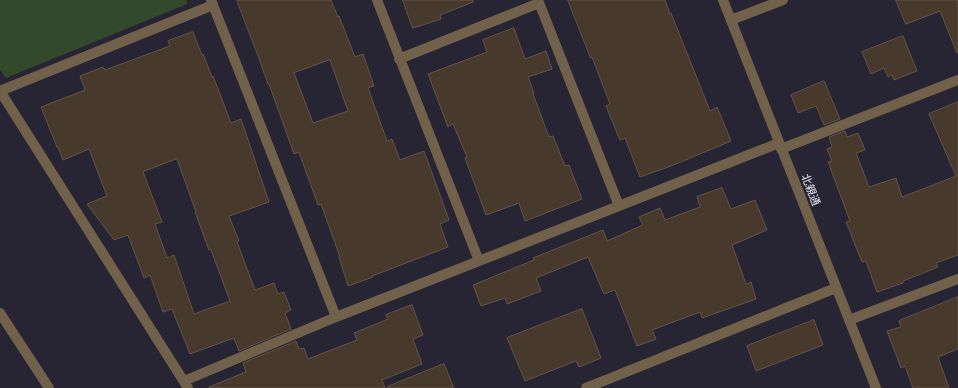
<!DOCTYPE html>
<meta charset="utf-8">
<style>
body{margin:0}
canvas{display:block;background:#272534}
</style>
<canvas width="958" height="388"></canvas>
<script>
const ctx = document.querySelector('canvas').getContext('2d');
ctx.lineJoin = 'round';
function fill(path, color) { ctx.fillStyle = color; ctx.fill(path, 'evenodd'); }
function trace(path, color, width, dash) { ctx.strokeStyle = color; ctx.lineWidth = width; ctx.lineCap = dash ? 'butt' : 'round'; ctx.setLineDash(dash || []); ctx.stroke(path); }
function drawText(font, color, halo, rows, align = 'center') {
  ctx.font = font + ' Arial,"Noto Sans JP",sans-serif'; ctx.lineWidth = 3; ctx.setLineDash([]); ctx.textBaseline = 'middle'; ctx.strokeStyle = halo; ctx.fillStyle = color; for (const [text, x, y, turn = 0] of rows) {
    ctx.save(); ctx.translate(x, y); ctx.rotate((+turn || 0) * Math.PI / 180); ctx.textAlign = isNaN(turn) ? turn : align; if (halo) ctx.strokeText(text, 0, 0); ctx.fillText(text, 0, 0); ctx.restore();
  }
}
fill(new Path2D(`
 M0,0H187V4L6,78L0,70Z`), '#33492c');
const building = new Path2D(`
 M237,0H331L338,17L339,16L355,57L363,54L374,86L368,88L387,141L392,139L400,160L424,151L449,220L440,224L448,247L372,276L373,277L348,286L339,257H340L321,204L318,205L299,152L294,154L269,84H268L258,56ZM330,60L348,111L313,123L294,73Z
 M403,0H473V2L440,15L441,19L413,28Z
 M568,0H665L670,14L671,13L710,111L717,107L731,141L671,166L640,177L625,138L620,140L606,106L610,104L592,57L591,58Z
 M896,0H958V53H957L940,11L906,24Z
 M514,28L525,59L546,51L552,69L528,77L534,93L533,94L549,137L553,136L565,166L569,165L582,199L525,221L519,203L486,215L465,158L467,157L453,124L448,127L428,74L487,52L483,40Z
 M193,32L202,55L203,54L212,77L213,76L231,123L241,119L269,202L229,216L239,241L237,242L255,290L274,283L278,294L284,292L291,310L285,313L291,329L239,351L234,338L190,354L172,309L163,312L150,275L144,278L128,235L114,240L87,204L107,196L89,149L63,160L58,147H57L41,107L85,90L80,76L103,67L105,70L170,46L168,41ZM177,159L196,212H195L209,250H211L230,301L194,314L174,255L167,258L155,224L162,222L143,172Z
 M903,36L917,71L894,80L892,75L888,77L884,68L871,74L862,52Z
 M824,81L840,119L824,125L816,106L798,113L791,95Z
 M958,102V255L936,263L938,267L903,281V283L877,292L866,261L862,262L846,222L850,221L828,162L832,161L827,149L832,147L829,137L845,131L847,137L858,133L865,150L856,153L869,187L896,178L902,197L956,176L929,114Z
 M722,188L731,209L755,200L767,230L732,245L746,284L751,282L756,299L702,318L700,312L652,330L656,339L637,346L615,290L604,294L588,257L536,278L541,291L507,304L505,298L481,306L473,285L534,260L533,258L603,230L607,241L643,225L639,217L660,208L665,220L700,207L697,197Z
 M958,297V349L938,357L949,388H913L905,366L901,368L887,331L901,327L899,321Z
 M412,305L423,335L413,339L422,364L382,380L385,388H209V387L246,372L243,363L296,341L299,349L304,348L308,359L357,340L354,333L388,319L386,315Z
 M582,309L601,358L579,367L576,361L525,381L507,338Z
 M814,320L823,345L756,371L747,346Z
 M444,364L454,388H388L387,387Z`);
fill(building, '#48392d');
trace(building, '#645347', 1);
trace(new Path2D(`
 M0,91L213,5
 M0,313L49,388`), '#71604a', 10);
trace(new Path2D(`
 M211,0L336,317
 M377,0L479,261
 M538,0L619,206
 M731,20L783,0
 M399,59L539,3
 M0,91L188,388
 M781,149L958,80
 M849,320L958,279
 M184,381L336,317L479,261L779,143
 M586,388L836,288`), '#71604a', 10);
trace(new Path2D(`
 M723,0L876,388`), '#71604a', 10);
drawText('11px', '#e7e6f0', '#272534', [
 ["北親通",810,190,69]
]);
</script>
